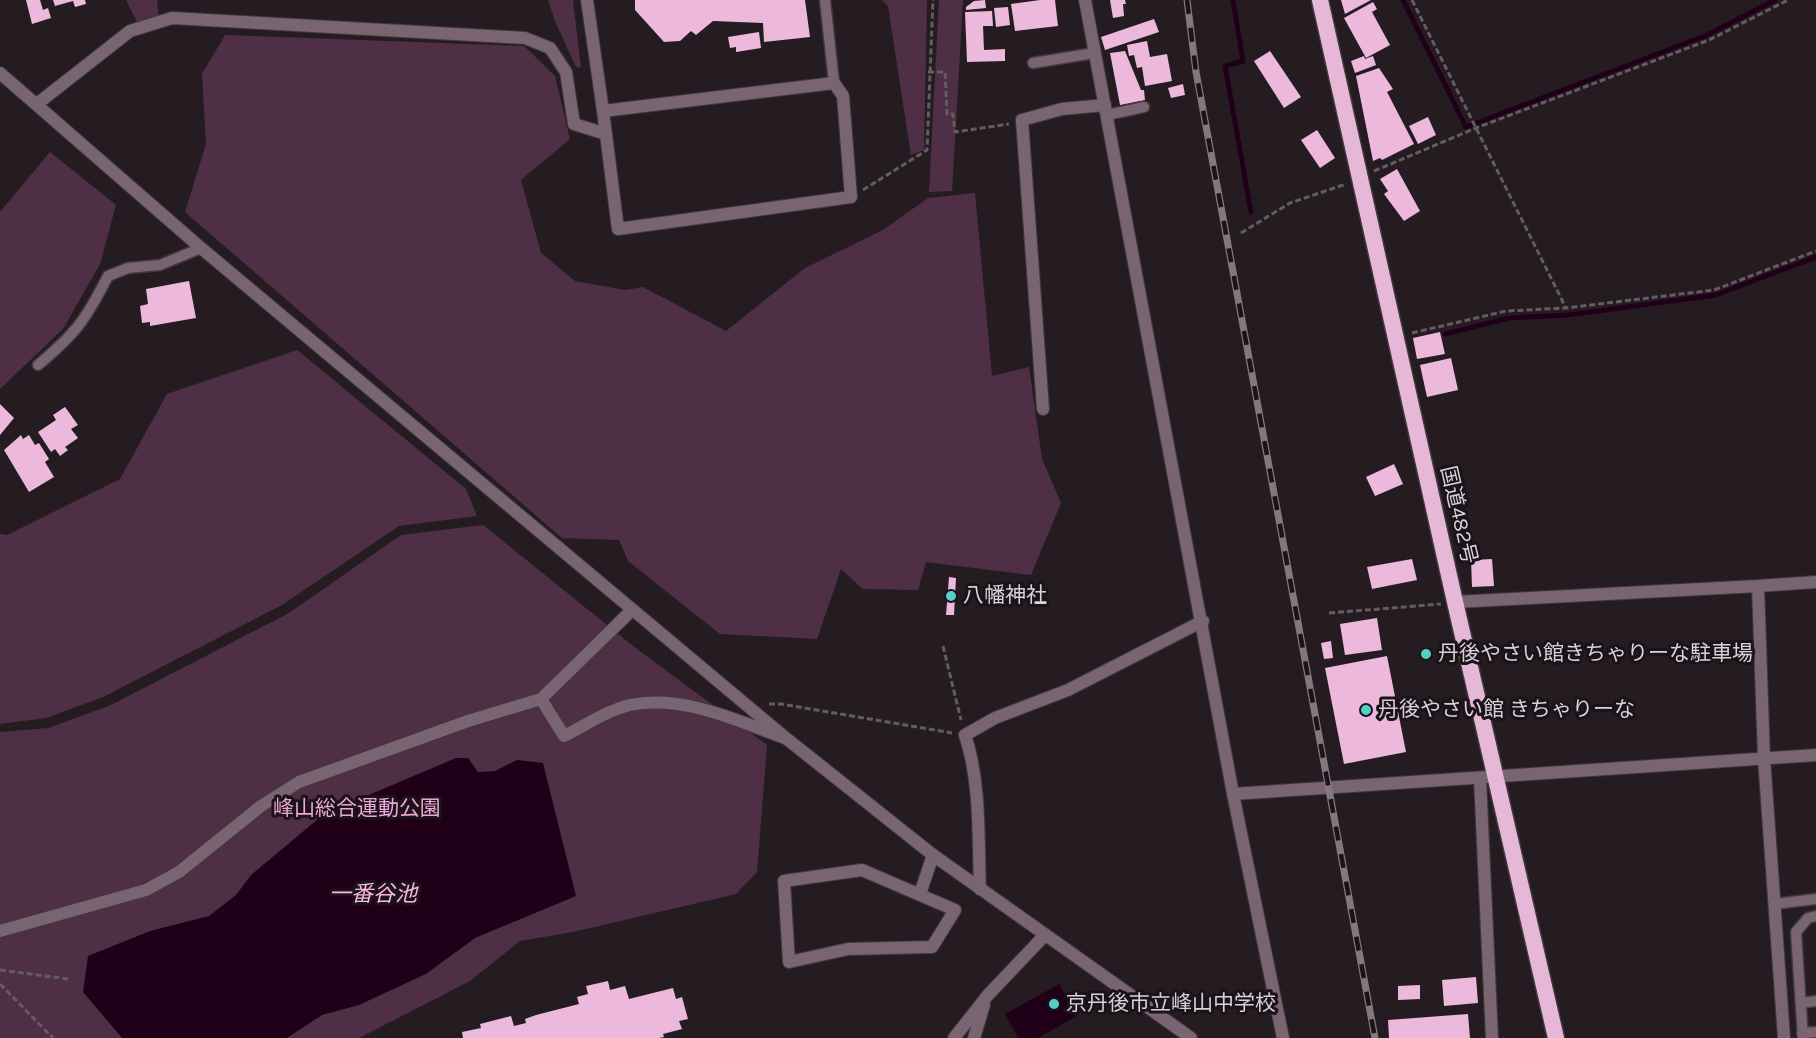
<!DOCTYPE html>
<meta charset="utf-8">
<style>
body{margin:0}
canvas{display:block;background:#251c22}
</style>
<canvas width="1816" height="1038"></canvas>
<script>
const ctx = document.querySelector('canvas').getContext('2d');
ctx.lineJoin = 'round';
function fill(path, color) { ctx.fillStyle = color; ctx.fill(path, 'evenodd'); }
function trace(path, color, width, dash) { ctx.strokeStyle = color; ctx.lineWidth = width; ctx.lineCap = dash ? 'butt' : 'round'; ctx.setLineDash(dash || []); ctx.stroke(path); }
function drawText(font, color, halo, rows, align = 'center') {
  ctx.font = font + ' Karla,"Noto Sans JP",sans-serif'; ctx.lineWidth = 6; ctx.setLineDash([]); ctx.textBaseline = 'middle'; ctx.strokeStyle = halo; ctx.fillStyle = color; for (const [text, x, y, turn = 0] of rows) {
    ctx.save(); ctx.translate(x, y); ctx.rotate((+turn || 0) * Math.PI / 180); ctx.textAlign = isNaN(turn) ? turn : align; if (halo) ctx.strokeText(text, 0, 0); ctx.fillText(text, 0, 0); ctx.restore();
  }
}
fill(new Path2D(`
 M126,0H157L159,17L137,22Z
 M548,0H573L581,68L576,67L555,21Z
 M882,0H927L924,150L911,155L888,6Z
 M939,0H963L952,191L929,192Z
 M225,35L524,46L555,76L570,139L521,180L541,253L575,281L625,290L643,287L726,331L805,268L883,230L928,198L975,193L992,376L1029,367L1042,459L1061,503L1031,575L926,562L918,590L863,589L841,569L817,639L720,634L628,561L619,540L562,538L185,212L206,144L202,74Z
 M50,152L116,205L100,264L63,329L0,389V212Z
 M297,350L466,489L477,516L399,526L282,605L103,697L46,718L0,724V534L7,535L120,479L167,394Z
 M483,525L633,646L767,745L757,872L736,894L573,932L520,941L470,981L359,1038H0V732L48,728L109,706L289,613L401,535Z`), '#4e2f45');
fill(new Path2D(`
 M456,758H468L478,772L495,771L517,760L543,763L576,896L475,938L426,974L359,1005L322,1015L287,1038H122L83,992L88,956L150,931L209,916L236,895L251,875L324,814Z
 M1059,984L1077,1016L1038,1038H1018L1005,1014Z`), '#200019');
trace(new Path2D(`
 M1233,0L1243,61L1225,66L1251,212
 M1403,0L1466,127L1707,35L1775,0
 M1445,334L1509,318L1568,315L1716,295L1816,257`), '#200019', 5);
fill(new Path2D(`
 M26,0H40L43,10L48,8L51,18L32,24Z
 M53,0H85L86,4L75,7L73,1L55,6Z
 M635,0H805L810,37L764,42L763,23L713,21L696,35L691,31L680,41L664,42L635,10Z
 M985,0L986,8L966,10V7L974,1Z
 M1040,0H1055L1058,26L1015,31L1011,4Z
 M1110,0H1125L1126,4H1123L1124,16L1113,18Z
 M1341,0H1371L1345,14Z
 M1373,2L1377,9L1372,12L1390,45L1366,58L1344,18Z
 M1008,7L1010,25L996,27L994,8Z
 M992,11L993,26H983L984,50L1005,49V61L967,62L965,12Z
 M1154,19L1159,32L1105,50L1101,37Z
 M759,32L761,48L736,52V47L730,48L728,37Z
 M1147,41L1150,57L1167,54L1172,81L1145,86L1142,67L1137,68L1134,55L1129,56L1127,45Z
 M1125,51L1141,90H1144L1145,100L1120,105L1110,53Z
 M1270,51L1301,97L1284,108L1254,61Z
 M1364,56L1365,59L1373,56L1376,65L1355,73L1351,61Z
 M1379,68L1393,89L1387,92L1414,144L1382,160L1380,158L1373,161L1356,76Z
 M1183,84L1185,95L1171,98L1168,88Z
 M1428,117L1436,135L1418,144L1409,126Z
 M1317,130L1335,158L1320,168L1301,140Z
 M1397,169L1420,211L1404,221L1384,194L1388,191L1380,179Z
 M189,281L196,318L150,326V322L142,323L140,306L148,304L146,289Z
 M1440,332L1445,354L1417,359L1413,338Z
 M1451,358L1458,390L1427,397L1420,365Z
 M0,404L14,418L0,435Z
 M65,407L78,425L71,429L78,438L65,447L68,450L60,456L55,449L51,452L38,432L56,420L53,415Z
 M21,435L23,439L29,435L35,445L39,443L49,459L45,462L54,477L29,492L4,450Z
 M1394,464L1403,484L1375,496L1366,477Z
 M1412,559L1417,580L1372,589L1367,567Z
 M1492,559L1494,586L1472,587L1471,560Z
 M949,577L956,578L954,615H946Z
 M1377,618L1382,650L1345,655L1340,624Z
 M1331,641L1333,658L1324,659L1321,643Z
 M1387,656L1406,752L1344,764L1325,668Z
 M1476,977L1478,1003L1444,1006L1442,980Z
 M608,981L610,990L625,986L629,999L673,988L676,999L682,997L688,1019L679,1021L682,1029L663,1034L664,1037L659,1038H463L462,1032L481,1028L480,1024L511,1016L514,1026L526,1023L525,1019L536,1015L579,1004L577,997L588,994L586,986Z
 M1420,985V999L1398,1000V986Z
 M1468,1014L1470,1038H1389L1388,1020Z`), '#ecb8db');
const service = new Path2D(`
 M825,0L834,83
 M1033,63L1094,53
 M1107,115L1144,107
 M38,365C76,333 85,321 108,276L128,268L160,265L201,248
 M1775,904L1816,899
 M1801,1003L1816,1001
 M1802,1033L1816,1032
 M1803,1038L1796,932L1808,918L1816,916`);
const minor = new Path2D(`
 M37,104L130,31L172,18L525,38L550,48L566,72L574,124L606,134
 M603,111L618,229L851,197L843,96L834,83
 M1043,409L1022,120L1062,109L1105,105
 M1455,602L1758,586
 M541,699L564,736C584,726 608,710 630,705C683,694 737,721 785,738
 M1480,779L1492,1038
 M1233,794L1816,755
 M862,870L955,910L932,947L848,949L789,962L784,881Z
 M980,889C978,839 981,783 965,735L995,718L1068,690L1203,621
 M920,894L933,855
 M954,1038L988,995L1045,935
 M974,1038L984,1005
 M1784,1038L1764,758L1758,586L1816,582`);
const tertiary = new Path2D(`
 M587,0L603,111L834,83
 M1085,0L1233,794L1283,1038
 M0,73L201,248L787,739L933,855L1191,1038
 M0,931L146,890L179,872L261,806L299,782L468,721L541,699L632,610`);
const trunk = new Path2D(`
 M1320,0L1455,602L1556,1038`);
trace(service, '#42393f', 13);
trace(minor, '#42393f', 14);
trace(tertiary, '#42393f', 14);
trace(trunk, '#42393f', 19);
trace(new Path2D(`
 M1412,0L1566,308
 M928,72H945L947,114H953L955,132L1009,124
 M1374,171L1476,128L1709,40L1788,0
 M863,190L927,150L933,0
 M1241,233L1290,203L1346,184
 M1412,333L1506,311L1566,308L1714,290L1816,251
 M1329,613L1441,604
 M943,646L961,720
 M769,704H781L952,733
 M0,970L68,979
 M0,984L53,1038`), '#635c61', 3, [6, 3]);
trace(service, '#796472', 10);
trace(minor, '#796472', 12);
trace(tertiary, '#796472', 12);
trace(trunk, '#e7b7d8', 16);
const rail = new Path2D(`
 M1187,0L1196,72L1375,1038`);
trace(rail, '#81797e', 7);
trace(rail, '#1b1319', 4.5, [14]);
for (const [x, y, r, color] of [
 [951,596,6,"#55cec5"],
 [1426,654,6,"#55cec5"],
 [1366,710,6,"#55cec5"],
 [1054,1004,6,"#55cec5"]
]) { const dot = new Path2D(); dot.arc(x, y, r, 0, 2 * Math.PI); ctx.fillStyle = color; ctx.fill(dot); trace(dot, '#1b1319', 2); }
drawText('21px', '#d8d2d6', '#1b1319', [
 ["国道482号",1458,515,77]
]);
drawText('21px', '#d8d2d6', '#1b1319', [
 ["八幡神社",963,596],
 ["丹後やさい館きちゃりーな駐車場",1438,654],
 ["丹後やさい館 きちゃりーな",1378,710],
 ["京丹後市立峰山中学校",1066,1004]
], 'left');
drawText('21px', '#eda6d8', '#1b1319', [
 ["峰山総合運動公園",357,809]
]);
drawText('italic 22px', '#fcb4e6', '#1b1319', [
 ["一番谷池",373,895]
]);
</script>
